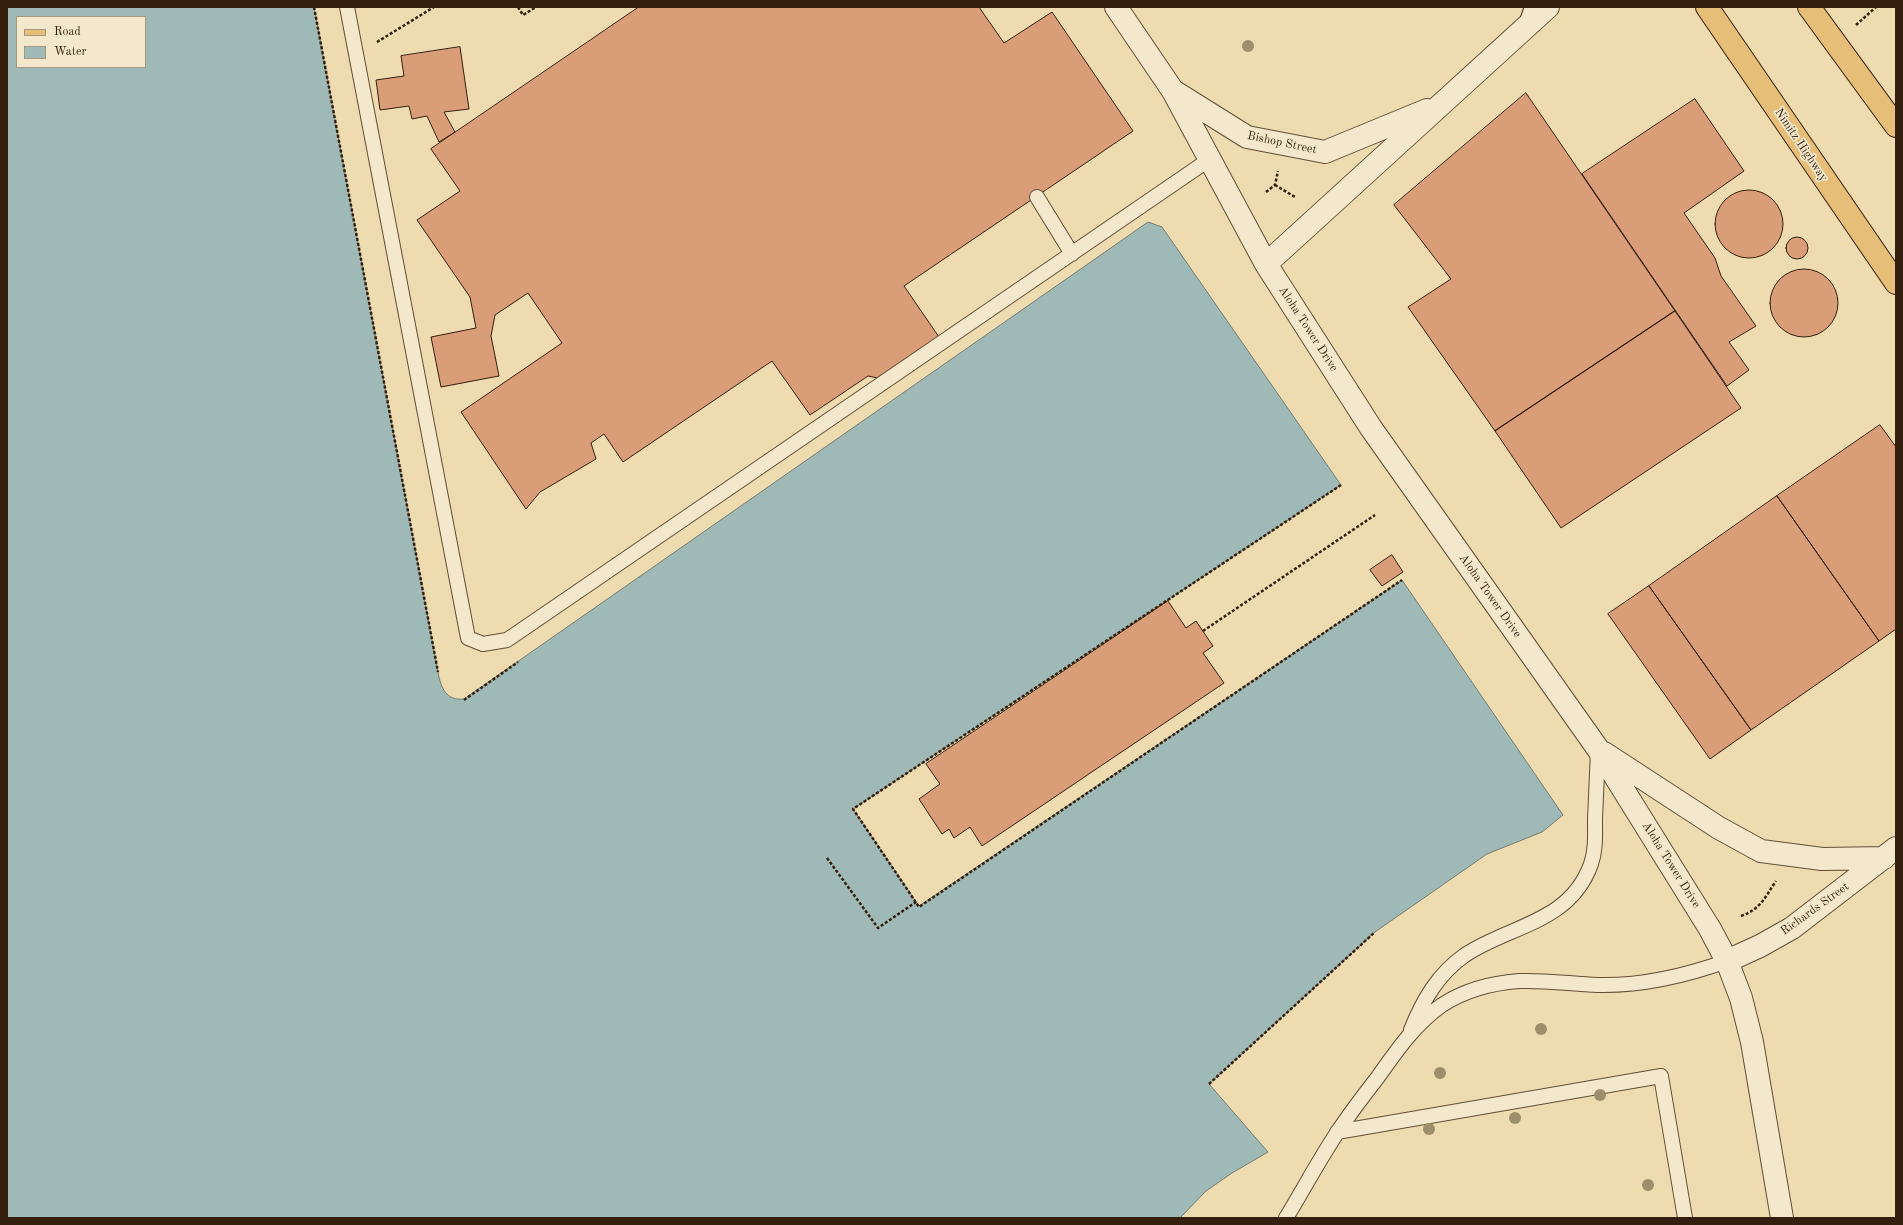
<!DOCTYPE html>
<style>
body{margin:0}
#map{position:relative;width:1903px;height:1225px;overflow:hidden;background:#eedcb0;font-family:"Old Standard TT",serif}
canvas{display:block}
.frame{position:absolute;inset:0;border:8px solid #341e0d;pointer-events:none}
.legend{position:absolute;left:16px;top:16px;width:130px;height:52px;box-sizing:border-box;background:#f4e8cc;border:1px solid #a79780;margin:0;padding:5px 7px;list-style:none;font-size:12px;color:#341e0d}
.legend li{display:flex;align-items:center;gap:8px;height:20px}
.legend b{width:20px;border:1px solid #a79780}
</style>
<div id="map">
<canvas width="1903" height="1225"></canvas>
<div class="frame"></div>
<ul class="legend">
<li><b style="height:5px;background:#e7be78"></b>Road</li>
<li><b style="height:11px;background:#9eb9b6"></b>Water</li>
</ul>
</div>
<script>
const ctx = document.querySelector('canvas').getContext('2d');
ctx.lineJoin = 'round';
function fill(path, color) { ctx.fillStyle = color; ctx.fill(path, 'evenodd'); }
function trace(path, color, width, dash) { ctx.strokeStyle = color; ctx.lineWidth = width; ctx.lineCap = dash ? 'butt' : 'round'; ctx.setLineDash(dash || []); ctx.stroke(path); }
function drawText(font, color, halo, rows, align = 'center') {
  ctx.font = font + ' "Old Standard TT",serif'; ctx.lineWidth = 3.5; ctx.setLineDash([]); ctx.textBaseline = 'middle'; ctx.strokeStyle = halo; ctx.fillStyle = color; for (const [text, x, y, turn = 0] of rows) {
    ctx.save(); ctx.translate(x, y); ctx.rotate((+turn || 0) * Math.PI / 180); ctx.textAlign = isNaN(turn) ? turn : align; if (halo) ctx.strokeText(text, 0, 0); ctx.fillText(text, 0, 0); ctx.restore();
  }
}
const water = new Path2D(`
 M7,7H314L438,672C441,688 446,701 464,699L1148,222L1162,227L1341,485L853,809L919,906L1402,580L1563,815L1542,832L1487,854L1375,932L1209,1084L1268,1152L1232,1173L1206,1191L1180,1218H7ZM17,17H145V67H17Z`);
fill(water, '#9eb9b6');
trace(water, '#747b72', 1);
const building = new Path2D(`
 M639,7H979L1004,43L1052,12L1133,131L904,286L939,337L878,378L868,376L810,415L772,361L623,462L604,434L591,443L596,459L540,492L526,509L461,412L562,343L528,293L495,315L491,336L499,376L441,387L431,337L476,328L470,297L417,220L460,191L431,149Z
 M460,47L469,109L444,112L455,132L439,142L427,116L412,119L409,106L380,110L376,80L404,76L401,56Z
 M1526,93L1675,311L1495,431L1408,307L1451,279L1394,205Z
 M1695,99L1744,171L1684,213L1715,258L1721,276L1756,326L1729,342L1749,370L1727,386L1582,174Z
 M1715 224a34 34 0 1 1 68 0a34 34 0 1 1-68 0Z
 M1786 248a11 11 0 1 1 22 0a11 11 0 1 1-22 0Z
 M1770 303a34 34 0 1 1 68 0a34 34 0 1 1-68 0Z
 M1675,311L1741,408L1561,528L1495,431Z
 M1880,425L1896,447V629L1879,641L1777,496Z
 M1777,496L1879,641L1751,730L1649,586Z
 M1392,555L1403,572L1382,586L1370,570Z
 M1649,586L1751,730L1710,759L1608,614Z
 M1168,601L1186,628L1196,621L1213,646L1203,653L1224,683L982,846L970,827L954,838L949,829L942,834L919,799L940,784L926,764Z`);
fill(building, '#d99e77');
trace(building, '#341e0d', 1);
const lane = new Path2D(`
 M347,7L468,638L483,644L507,640L1210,159
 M1037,197L1072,254
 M1411,1030C1423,1000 1438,974 1465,955C1510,925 1570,923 1591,864C1596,850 1595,835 1595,819C1596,796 1597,773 1598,750
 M1337,1132L1661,1076L1685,1218
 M1286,1218C1303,1190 1319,1160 1337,1133C1350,1113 1364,1095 1378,1077C1397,1050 1415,1024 1442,1005C1465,990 1492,983 1519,981C1545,980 1572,984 1598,985C1642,986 1685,976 1727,961`);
const street = new Path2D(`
 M1116,7L1173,91L1266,264L1371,428L1598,749L1710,929L1727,961L1741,998L1752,1042L1782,1218
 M1175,92L1247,137L1325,152L1427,110
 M1266,264L1548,7
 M1604,753L1719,828L1761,851L1822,859L1884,858
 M1727,961L1760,946L1792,928L1896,848`);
const secondary = new Path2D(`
 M1531,22L1536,7`);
const primary = new Path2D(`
 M1707,7L1896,283
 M1809,7L1896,126`);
trace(lane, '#624e36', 16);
trace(street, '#624e36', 24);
trace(secondary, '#341e0d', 24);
trace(primary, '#341e0d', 24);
trace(new Path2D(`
 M314,7L438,672
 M518,7L523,15L536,7
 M1856,25L1876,7
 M377,42L434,7
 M1275,185L1295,197
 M1266,192L1275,185L1278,171
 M1341,485L853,809L919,907L1402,580
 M1203,631L1375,515
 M464,700L518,662
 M827,858L878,928L916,902
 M1741,916C1761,909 1765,897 1776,881
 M1209,1084L1375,932`), '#341e0d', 2.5, [3, 2]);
trace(lane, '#f4e8cc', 14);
trace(street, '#f4e8cc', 22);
trace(secondary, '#f4e8cc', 22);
trace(primary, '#e7be78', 22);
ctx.fillStyle = '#9d8e6c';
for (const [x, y] of [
 [1248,46],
 [1541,1029],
 [1440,1073],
 [1600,1095],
 [1515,1118],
 [1429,1129],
 [1648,1185]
]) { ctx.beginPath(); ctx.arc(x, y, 6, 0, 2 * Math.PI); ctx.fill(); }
drawText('12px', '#341e0d', '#f4e8cc', [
 ["Bishop Street",1282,143,12],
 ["Nimitz Highway",1801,145,56],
 ["Aloha Tower Drive",1308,329,57],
 ["Aloha Tower Drive",1490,596,55],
 ["Aloha Tower Drive",1671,865,58],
 ["Richards Street",1815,909,-36]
]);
</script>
